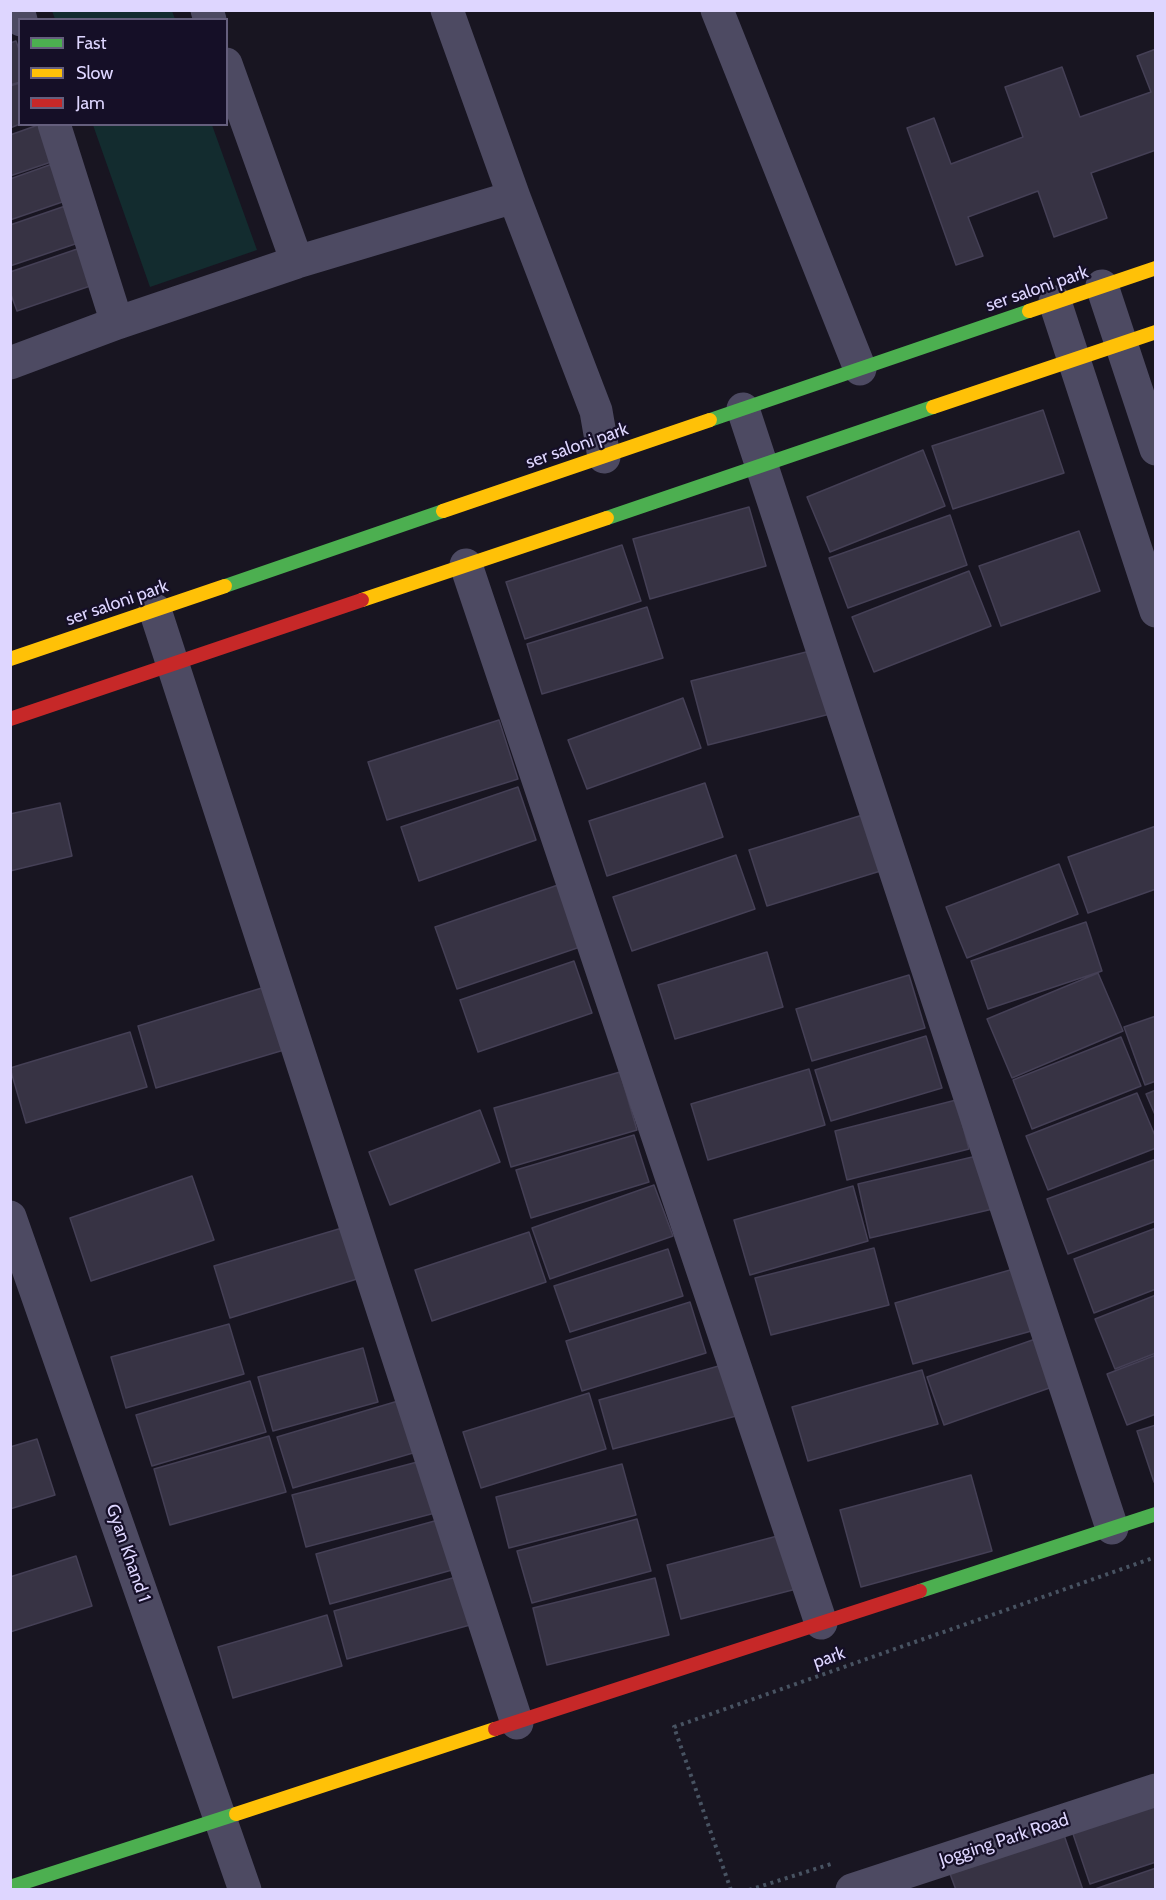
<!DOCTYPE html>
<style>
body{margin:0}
#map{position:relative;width:1166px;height:1900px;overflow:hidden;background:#181521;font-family:Cabin,sans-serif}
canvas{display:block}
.frame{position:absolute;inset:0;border:12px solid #ded6ff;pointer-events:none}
.legend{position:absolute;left:18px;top:18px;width:210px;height:108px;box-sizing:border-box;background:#150f27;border:2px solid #655f7d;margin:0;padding:8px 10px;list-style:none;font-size:18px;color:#ded6ff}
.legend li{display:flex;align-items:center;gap:12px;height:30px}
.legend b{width:30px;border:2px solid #655f7d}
</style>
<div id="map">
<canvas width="1166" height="1900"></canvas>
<div class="frame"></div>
<ul class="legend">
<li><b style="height:8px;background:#4caf50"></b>Fast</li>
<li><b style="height:8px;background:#ffc107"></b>Slow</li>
<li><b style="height:8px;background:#c62828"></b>Jam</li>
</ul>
</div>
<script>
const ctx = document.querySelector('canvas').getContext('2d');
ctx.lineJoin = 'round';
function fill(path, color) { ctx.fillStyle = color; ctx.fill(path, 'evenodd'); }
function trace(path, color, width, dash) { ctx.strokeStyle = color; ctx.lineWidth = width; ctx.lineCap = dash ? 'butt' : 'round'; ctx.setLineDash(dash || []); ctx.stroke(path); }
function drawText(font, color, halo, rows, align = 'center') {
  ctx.font = font + ' Cabin,sans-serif'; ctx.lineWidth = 4.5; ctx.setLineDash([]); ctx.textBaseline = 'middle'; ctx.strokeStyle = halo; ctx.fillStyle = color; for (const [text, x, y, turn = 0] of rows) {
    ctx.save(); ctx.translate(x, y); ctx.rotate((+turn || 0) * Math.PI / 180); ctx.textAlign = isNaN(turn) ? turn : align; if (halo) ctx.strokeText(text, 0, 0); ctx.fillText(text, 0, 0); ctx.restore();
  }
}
fill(new Path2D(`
 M52,11H172L175,19H55Z
 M93,125H212L257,250L150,287Z`), '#132c2f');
const building = new Path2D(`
 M16,41L20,52V82L10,85V43Z
 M1156,49V150L1091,173L1107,218L1054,237L1038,191L968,217L983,256L956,265L907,128L934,118L951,164L1023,137L1005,87L1062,67L1080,117L1151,92L1137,56Z
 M20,83V124L10,128V86Z
 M41,124L57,160L10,176V135Z
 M58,162L71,199L10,220V179Z
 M71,204L84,241L10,266V225Z
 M83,247L96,284L17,311L10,292V272Z
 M1043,410L1064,473L953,509L932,446Z
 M923,450L945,506L830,552L807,497Z
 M749,507L766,566L650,599L633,539Z
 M950,515L967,565L848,608L829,558Z
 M1079,531L1100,591L1001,626L979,566Z
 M622,545L641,601L525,639L506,582Z
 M969,571L991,626L874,672L852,617Z
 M647,607L663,658L542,694L527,644Z
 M814,650L830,714L708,745L691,681Z
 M683,698L701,748L587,789L568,740Z
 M499,720L518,779L387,820L368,762Z
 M705,783L723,837L607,876L589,821Z
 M518,787L536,840L419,881L401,827Z
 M60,803L72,856L10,871V814Z
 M869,813L887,869L767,906L749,850Z
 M1156,826V889L1088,913L1068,857Z
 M736,855L755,909L632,951L613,897Z
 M1059,864L1078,914L967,958L946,907Z
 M558,885L580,947L457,989L435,927Z
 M1086,922L1102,971L988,1009L971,961Z
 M767,952L783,1007L675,1039L658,985Z
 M574,961L592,1013L478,1052L460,1000Z
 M1098,973L1123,1031L1012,1078L987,1019Z
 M909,975L925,1028L812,1061L796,1009Z
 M265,987L284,1050L156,1088L138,1026Z
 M1156,1016V1081L1145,1085L1124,1027Z
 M130,1032L147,1087L26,1123L10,1068Z
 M926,1036L942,1088L831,1121L815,1070Z
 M1121,1037L1141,1086L1032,1129L1013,1080Z
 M809,1069L825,1125L708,1160L691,1104Z
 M620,1072L637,1130L511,1167L494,1108Z
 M1156,1090V1117L1146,1094Z
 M1137,1093L1156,1138V1148L1048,1190L1026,1136Z
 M956,1100L969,1149L847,1180L835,1131Z
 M480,1110L500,1162L390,1205L369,1152Z
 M634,1135L649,1182L531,1218L516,1170Z
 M985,1154L997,1208L870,1238L858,1184Z
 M1156,1159V1221L1068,1254L1047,1199Z
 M192,1176L214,1240L91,1281L70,1218Z
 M654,1185L673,1236L550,1279L532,1228Z
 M853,1186L868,1241L750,1275L734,1220Z
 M342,1228L357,1279L230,1318L214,1266Z
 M1156,1228V1289L1094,1313L1074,1259Z
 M529,1232L546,1282L432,1321L415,1270Z
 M874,1248L889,1305L771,1335L755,1278Z
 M668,1249L683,1296L570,1332L554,1286Z
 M1017,1268L1035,1330L913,1364L895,1303Z
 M1156,1295V1353L1115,1369L1095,1319Z
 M690,1302L706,1353L582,1391L566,1341Z
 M229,1324L244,1374L126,1408L111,1357Z
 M1041,1337L1058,1385L944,1425L927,1377Z
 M363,1348L378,1402L273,1431L258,1377Z
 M1156,1355V1414L1127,1425L1107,1374Z
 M722,1365L736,1416L613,1449L599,1400Z
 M922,1370L938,1424L808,1461L792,1407Z
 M250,1381L266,1432L152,1466L136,1415Z
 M589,1393L606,1449L481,1488L463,1432Z
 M398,1401L413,1453L293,1488L277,1437Z
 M1156,1425V1482H1154L1137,1431Z
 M269,1436L286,1492L170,1525L154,1469Z
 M37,1439L55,1495L10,1509V1447Z
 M421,1461L435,1513L306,1547L292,1495Z
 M622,1464L636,1515L509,1548L496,1497Z
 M971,1475L992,1551L861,1587L840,1510Z
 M637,1519L651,1571L532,1603L517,1551Z
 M438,1520L452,1570L330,1604L316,1554Z
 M785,1534L800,1588L681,1619L667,1565Z
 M76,1556L92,1606L10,1632V1577Z
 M456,1577L470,1625L347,1659L334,1611Z
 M655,1578L669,1635L547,1665L533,1608Z
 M327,1615L342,1666L233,1698L218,1647Z
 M1156,1802V1862L1090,1884L1072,1831Z
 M1063,1832L1083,1890H956L949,1871Z
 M1156,1868V1890L1095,1889Z`);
fill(building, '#373344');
trace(building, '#454056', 1.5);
trace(new Path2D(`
 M731,1890L674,1727L1156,1557
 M749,1890L831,1864`), '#485362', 4, [3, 4.5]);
trace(new Path2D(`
 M18,10L21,20
 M207,10L210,20
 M447,10L514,197L596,411L604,457
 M717,10L860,369
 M226,64L297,262
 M54,124L117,323
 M1102,286L1156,449
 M1055,302L1156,611
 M10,363L117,323L297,262L514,197
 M743,409L1112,1528
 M466,565L821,1623
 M155,610L517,1723
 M10,1217L245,1890
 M852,1890L1156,1790`), '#4d4a62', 33);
trace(new Path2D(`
 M710,420L1029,311
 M607,518L933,407
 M225,586L443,511
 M920,1591L1156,1514
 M10,1887L236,1814`), '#4caf50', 14);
trace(new Path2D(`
 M1029,311L1156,268
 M933,407L1156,332
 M443,511L710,420
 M362,600L607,518
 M10,659L225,586
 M236,1814L495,1729`), '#ffc107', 14);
trace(new Path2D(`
 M10,719L362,600
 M495,1729L920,1591`), '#c62828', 14);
drawText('18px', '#ded6ff', '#150f27', [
 ["ser saloni park",1037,289,-19],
 ["ser saloni park",577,446,-19],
 ["ser saloni park",117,603,-19],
 ["Gyan Khand 1",128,1553,71],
 ["park",829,1658,-19],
 ["Jogging Park Road",1004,1840,-18]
]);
</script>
